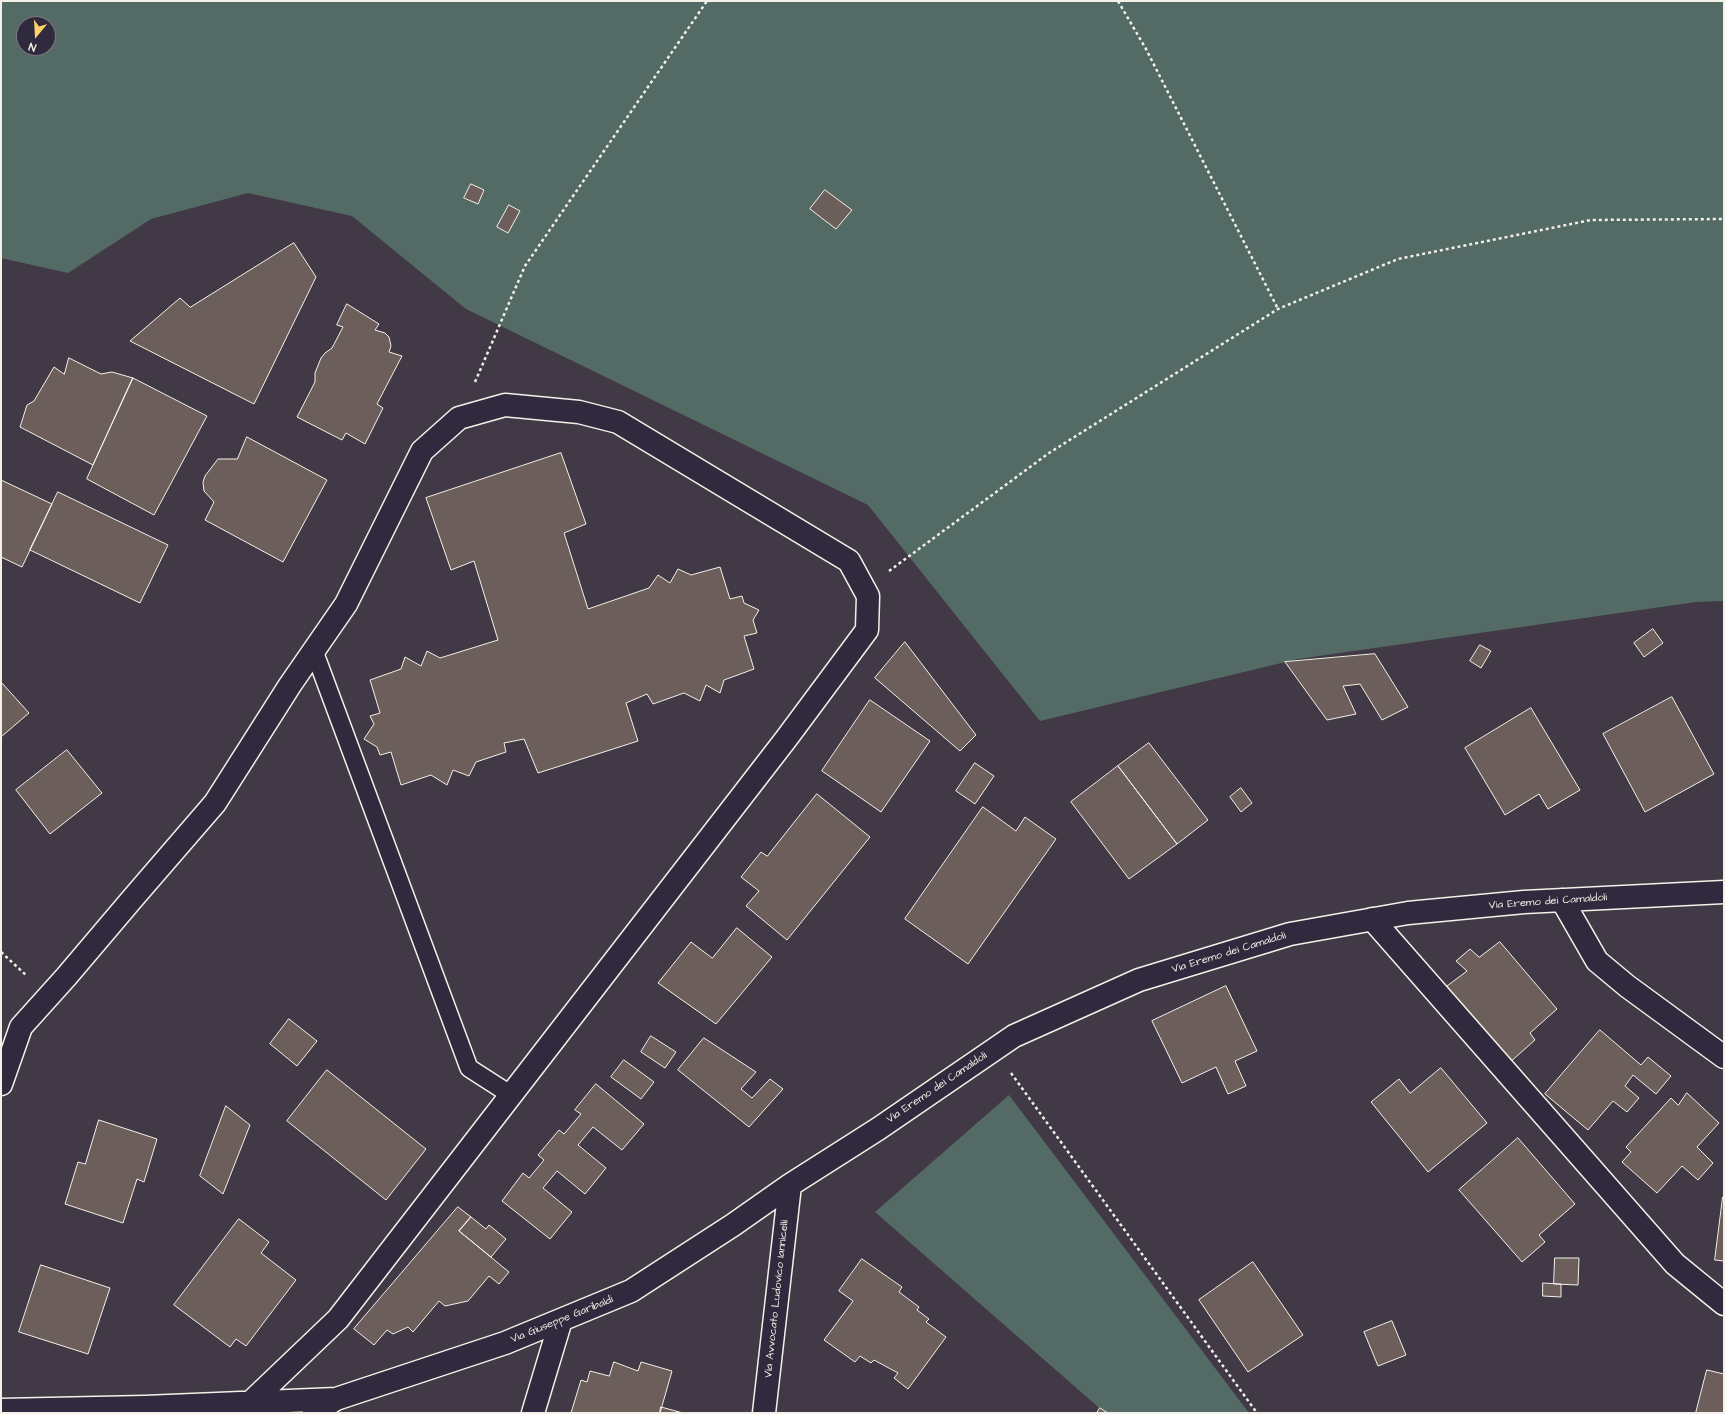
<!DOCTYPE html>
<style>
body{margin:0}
#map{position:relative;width:1725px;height:1414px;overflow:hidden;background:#413a46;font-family:"Architects Daughter",sans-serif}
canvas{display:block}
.frame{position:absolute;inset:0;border:2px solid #f4f1e8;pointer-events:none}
.north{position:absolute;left:16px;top:16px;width:40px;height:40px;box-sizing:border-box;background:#2f2a3d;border:1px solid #7e7a81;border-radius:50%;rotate:198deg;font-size:11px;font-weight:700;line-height:16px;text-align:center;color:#f4f1e8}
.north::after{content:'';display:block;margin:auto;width:14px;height:18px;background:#ffd166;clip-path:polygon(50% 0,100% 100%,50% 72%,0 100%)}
</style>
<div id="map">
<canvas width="1725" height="1414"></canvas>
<div class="frame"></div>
<div class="north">N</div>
</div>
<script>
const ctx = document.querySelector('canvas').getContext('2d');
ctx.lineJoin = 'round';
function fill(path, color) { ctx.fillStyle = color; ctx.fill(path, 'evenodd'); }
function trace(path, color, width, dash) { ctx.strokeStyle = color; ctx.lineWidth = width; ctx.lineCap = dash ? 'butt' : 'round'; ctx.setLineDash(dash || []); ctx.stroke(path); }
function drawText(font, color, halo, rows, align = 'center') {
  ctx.font = font + ' "Architects Daughter",sans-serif'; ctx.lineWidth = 3.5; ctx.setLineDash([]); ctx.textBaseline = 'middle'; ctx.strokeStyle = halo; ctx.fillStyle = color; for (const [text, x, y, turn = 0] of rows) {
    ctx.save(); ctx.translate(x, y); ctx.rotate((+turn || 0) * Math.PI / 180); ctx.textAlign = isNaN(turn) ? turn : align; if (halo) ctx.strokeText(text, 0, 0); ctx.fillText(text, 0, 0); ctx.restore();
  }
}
fill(new Path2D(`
 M1,1H1724V601L1696,602L1298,659L1040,721L868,505L466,309L352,216L248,193L151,219L68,273L1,258ZM24,24H48V48H24Z
 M1009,1095L1249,1413H1105L875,1212Z`), '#546a65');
const building = new Path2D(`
 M471,184L484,190L478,204L464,198Z
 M825,190L852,210L836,229L810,209Z
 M509,205L520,211L508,233L497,227Z
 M294,243L316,277L254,404L130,341L180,298L190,307Z
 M347,304L379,324L375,330L385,333L389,337L391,346L389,352L402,356L377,404L383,408L365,444L346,433L342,440L297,417L315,382V373L321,358L325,353L332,348L343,327L337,325Z
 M69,358L101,374L112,372L133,378L93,465L20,427L27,405L34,401L54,367L64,374Z
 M133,378L207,416L154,515L87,479Z
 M247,437L327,480L283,562L205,520L214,502L204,491L203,482L205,476L218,459H237Z
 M561,453L586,524L564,533L588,609L649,588L658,575L670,583L678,569L691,575L720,567L730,599L742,596L744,603L759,610L753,620L757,633L744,636L754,669L724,680L720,693L706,685L700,701L684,693L653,704L647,694L626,703L638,741L538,773L524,739L504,743L506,752L476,762L469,776L453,770L447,785L431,775L401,785L391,752L380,755L377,747L364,739L374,724L370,716L380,713L370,680L401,669L405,657L421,666L427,651L440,658L498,640L474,561L451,570L426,498Z
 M1,480L52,504L22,567L1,557Z
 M58,492L168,545L140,603L30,550Z
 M1653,629L1663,643L1644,657L1634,643Z
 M905,642L976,735L960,751L875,678Z
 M1480,645L1491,651L1481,668L1470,661Z
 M1375,654L1408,707L1382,720L1360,684L1343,686L1356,714L1327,720L1285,662Z
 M1,682L29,713L1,737Z
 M1672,697L1714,774L1645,812L1603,734Z
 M870,700L930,741L881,812L822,771Z
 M1531,708L1580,790L1548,809L1539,794L1505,815L1465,748Z
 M1149,743L1208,820L1177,844L1118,766Z
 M67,750L102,793L50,834L16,790Z
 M975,763L994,776L975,804L956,791Z
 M1118,766L1177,844L1129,879L1071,802Z
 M1241,788L1252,803L1241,812L1230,797Z
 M817,794L870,837L787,940L746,906L759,891L741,877L761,852L767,856Z
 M983,807L1016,831L1025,817L1056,839L968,964L905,919Z
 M737,928L772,957L716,1024L658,983L691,942L712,958Z
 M1500,942L1557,1009L1530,1033L1535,1040L1509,1063L1443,989L1467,971L1456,961L1470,949L1479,957Z
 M1226,986L1257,1051L1235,1061L1246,1086L1228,1094L1216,1067L1182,1083L1152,1021Z
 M289,1019L317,1041L297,1066L270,1044Z
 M1600,1030L1641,1065L1648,1057L1671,1076L1656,1094L1633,1075L1625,1086L1639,1098L1627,1112L1613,1101L1588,1130L1545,1094Z
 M651,1036L676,1052L665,1068L641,1052Z
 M704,1038L756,1072L741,1089L752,1098L770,1079L783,1089L749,1127L678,1070Z
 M624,1060L654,1082L641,1099L611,1077Z
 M1441,1068L1487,1123L1428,1172L1371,1102L1399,1079L1410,1093Z
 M327,1070L426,1149L386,1200L287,1121Z
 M596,1084L644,1124L622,1150L593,1127L578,1145L606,1168L585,1194L557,1171L543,1188L572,1212L550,1239L502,1201L523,1173L529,1178L544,1160L538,1155L559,1130L564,1134L581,1114L575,1110Z
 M1687,1093L1719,1123L1697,1147L1713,1163L1698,1180L1682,1166L1657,1193L1622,1162L1631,1152L1626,1147L1671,1098L1678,1105Z
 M226,1106L250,1125L223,1194L200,1176Z
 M99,1120L157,1139L144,1182L137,1179L123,1223L65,1204L78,1162L85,1164Z
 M1518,1138L1575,1204L1539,1235L1545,1242L1522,1262L1459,1190Z
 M1723,1197H1724V1261L1715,1260Z
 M458,1207L471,1217L459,1231L509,1272L499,1284L489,1276L468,1301L445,1306L439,1301L413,1332L408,1327L393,1334L387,1330L374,1345L354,1329Z
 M471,1217L486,1229L489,1225L506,1239L491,1257L459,1231Z
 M239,1219L269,1242L261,1253L296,1280L246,1346L236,1339L230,1347L174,1305Z
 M1555,1258H1579L1578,1285L1554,1284Z
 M862,1259L902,1287L899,1292L919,1307L917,1310L929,1319L926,1322L946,1337L908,1389L894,1378L898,1373L874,1360L871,1363L860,1356L855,1362L824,1340L853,1301L839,1291Z
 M1253,1262L1303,1335L1248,1372L1199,1300Z
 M41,1265L110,1288L88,1354L19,1332Z
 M1543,1283L1561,1284V1297L1543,1296Z
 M1392,1321L1406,1355L1378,1366L1364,1332Z
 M614,1362L638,1371L641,1362L672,1371L660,1413H571L581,1380L587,1382L590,1371L609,1376Z
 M1707,1370L1724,1374V1413H1696Z
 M661,1407L683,1413H660Z
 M1100,1408L1108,1413H1097Z`);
fill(building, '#6c5f5b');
trace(building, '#f4f1e8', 1);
const service = new Path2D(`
 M314,651L469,1068L511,1095`);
const minor = new Path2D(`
 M1562,900L1597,961L1627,986L1724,1057
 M1372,919L1675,1264L1724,1304
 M1,1084L21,1027L66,977L133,898L215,803L290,685L346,604L422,451L459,418L505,405L579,412L618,422L849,561L868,596L867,630L786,739L338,1319L251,1402L246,1413
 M1,1410L145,1407L336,1399
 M314,1413L336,1399L505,1343L631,1291L733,1225L790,1185L878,1129L1014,1036L1139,980L1290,934L1408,913L1524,902L1724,892
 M533,1413L561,1320
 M764,1413L790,1185`);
trace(service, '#f4f1e8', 20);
trace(minor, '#f4f1e8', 25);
trace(new Path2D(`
 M1118,1L1146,49L1278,309
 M475,382L525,266L707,1
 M889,571L1049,453L1278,309L1398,259L1591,220L1724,219
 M1,952L27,976
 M1011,1073L1257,1413`), '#f4f1e8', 2.5, [3, 3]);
trace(service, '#2f2a3d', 17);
trace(minor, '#2f2a3d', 22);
drawText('11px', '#f4f1e8', '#2f2a3d', [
 ["Via Eremo dei Camaldoli",1548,902,-4],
 ["Via Eremo dei Camaldoli",1229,953,-17],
 ["Via Eremo dei Camaldoli",937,1088,-34],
 ["Via Avvocato Ludovico Iannicelli",777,1299,-84],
 ["Via Giuseppe Garibaldi",562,1320,-22]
]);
</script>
